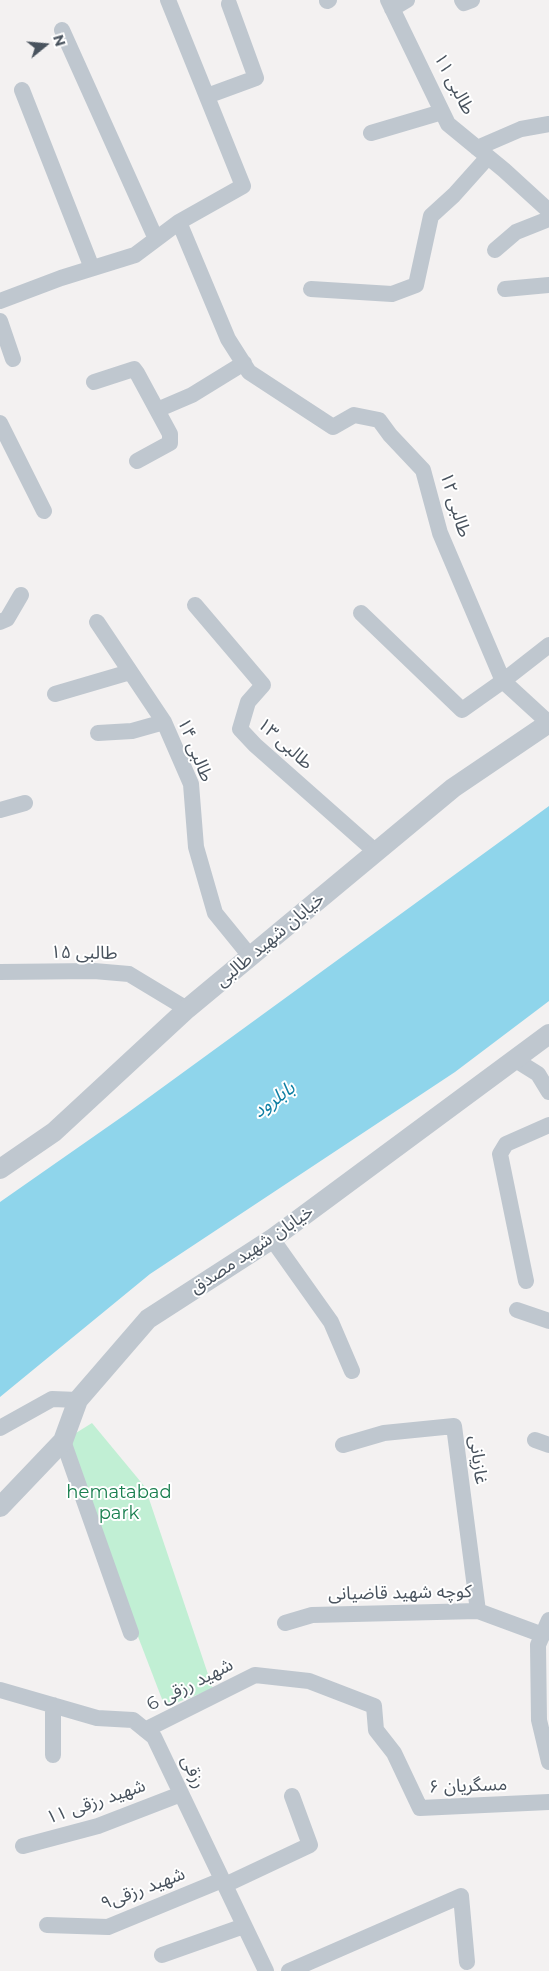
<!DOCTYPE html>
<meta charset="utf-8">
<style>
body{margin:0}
#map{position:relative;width:549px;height:1971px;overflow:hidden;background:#f3f1f1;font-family:Montserrat,sans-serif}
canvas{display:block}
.north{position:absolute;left:20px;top:20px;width:50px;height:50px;-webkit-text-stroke:4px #fff;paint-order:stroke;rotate:73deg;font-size:14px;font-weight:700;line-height:20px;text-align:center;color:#49535e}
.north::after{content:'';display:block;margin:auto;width:18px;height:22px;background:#49535e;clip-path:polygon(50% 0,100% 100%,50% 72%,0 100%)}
</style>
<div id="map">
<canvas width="549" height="1971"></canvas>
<div class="north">N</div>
</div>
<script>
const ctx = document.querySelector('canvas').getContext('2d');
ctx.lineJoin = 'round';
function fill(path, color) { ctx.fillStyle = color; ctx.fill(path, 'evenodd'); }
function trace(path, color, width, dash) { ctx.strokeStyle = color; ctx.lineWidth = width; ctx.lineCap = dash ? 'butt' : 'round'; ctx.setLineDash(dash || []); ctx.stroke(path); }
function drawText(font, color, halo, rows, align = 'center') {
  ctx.font = font + ' Montserrat,"Noto Sans Arabic",sans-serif'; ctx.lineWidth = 4; ctx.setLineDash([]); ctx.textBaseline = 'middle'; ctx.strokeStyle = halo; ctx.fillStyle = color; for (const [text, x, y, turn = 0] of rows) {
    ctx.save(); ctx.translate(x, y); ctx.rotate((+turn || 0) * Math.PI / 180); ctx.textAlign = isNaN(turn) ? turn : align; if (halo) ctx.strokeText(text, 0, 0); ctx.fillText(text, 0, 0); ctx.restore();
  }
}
fill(new Path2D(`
 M92,1423L145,1487L213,1689L165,1707L63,1441Z`), '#c1efd4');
fill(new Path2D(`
 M549,806V1001L455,1072L150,1274L0,1397V1202L126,1114Z`), '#8fd5eb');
trace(new Path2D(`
 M388,0L448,124L504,170L549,211
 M462,0L464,3L472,0
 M327,1L329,0
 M392,9L407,0
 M62,30L156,239
 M22,90L92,268
 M207,96L256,78L229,4
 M371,133L442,112
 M477,148L521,129L549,124
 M179,222L228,339L249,372L333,427L354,415L379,420L390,435L423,470L440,533L503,681L549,723
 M495,250L516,232L549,219
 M311,289L392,294L416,285L431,216L454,195L488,157
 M505,289L549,285
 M0,301L61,278L135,255L179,222L243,186L168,0
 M0,321L13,359
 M94,382L134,369L137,373L170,434V443L137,461
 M157,410L192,395L244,363
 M0,423L44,511
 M195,605L263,685L248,702L240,729L255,745L376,852
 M361,613L462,710L503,681L549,645
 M0,622L7,619L21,595
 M97,622L164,722L191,784L196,847L215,913L250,956
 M55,694L130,672
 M98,733L132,731L164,722
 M0,810L25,803
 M0,972L94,971L129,974L187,1009
 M514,1059L538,1074L549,1092
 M272,1239L331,1322L352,1371
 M526,1281L500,1154L506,1144L549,1125
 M517,1310L549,1321
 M0,1428L52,1399L78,1400
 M535,1440L549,1445
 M63,1441L131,1633
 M343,1445L384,1433L454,1426L478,1611
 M549,1620L538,1645L539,1720L549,1762
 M285,1623L312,1615L478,1611L543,1635
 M0,1690L97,1718L133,1720L154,1737L266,1971
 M145,1730L255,1675L309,1681L374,1706L376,1730L394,1753L420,1808L549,1802
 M53,1755V1705
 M23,1846L98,1826L181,1794
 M225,1885L310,1845L292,1796
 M47,1925L108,1927L222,1880
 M162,1955L244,1926
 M289,1971L461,1896L467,1962`), '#bfc7cf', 16);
trace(new Path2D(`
 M0,1169L54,1132L187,1009L453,788L549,723
 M0,1507L63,1441L78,1400L148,1319L272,1239L549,1034`), '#bfc7cf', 20);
drawText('18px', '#49535e', '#fff', [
 ["طالبی ۱۱",454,84,62],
 ["طالبی ۱۲",455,505,73],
 ["طالبی ۱۳",285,744,42],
 ["طالبی ۱۴",195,750,68],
 ["خیابان شهید طالبی",270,940,-40],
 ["طالبی ۱۵",84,953,1],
 ["خیابان شهید مصدق",252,1250,-34],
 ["غازیانی",478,1460,83],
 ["کوچه شهید قاضیانی",400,1593,-1],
 ["شهید رزقی 6",190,1685,-27],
 ["رزقی",193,1772,65],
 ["مسگریان ۶",468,1786,-2],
 ["شهید رزقی ۱۱",96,1802,-19],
 ["شهید رزقی۹",143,1889,-21]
]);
drawText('18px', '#197f4f', '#fff', [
 ["hematabad",119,1493],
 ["park",119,1514]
]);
drawText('italic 19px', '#0f7fa3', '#fff', [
 ["بابلرود",274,1100,-36]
]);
</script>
